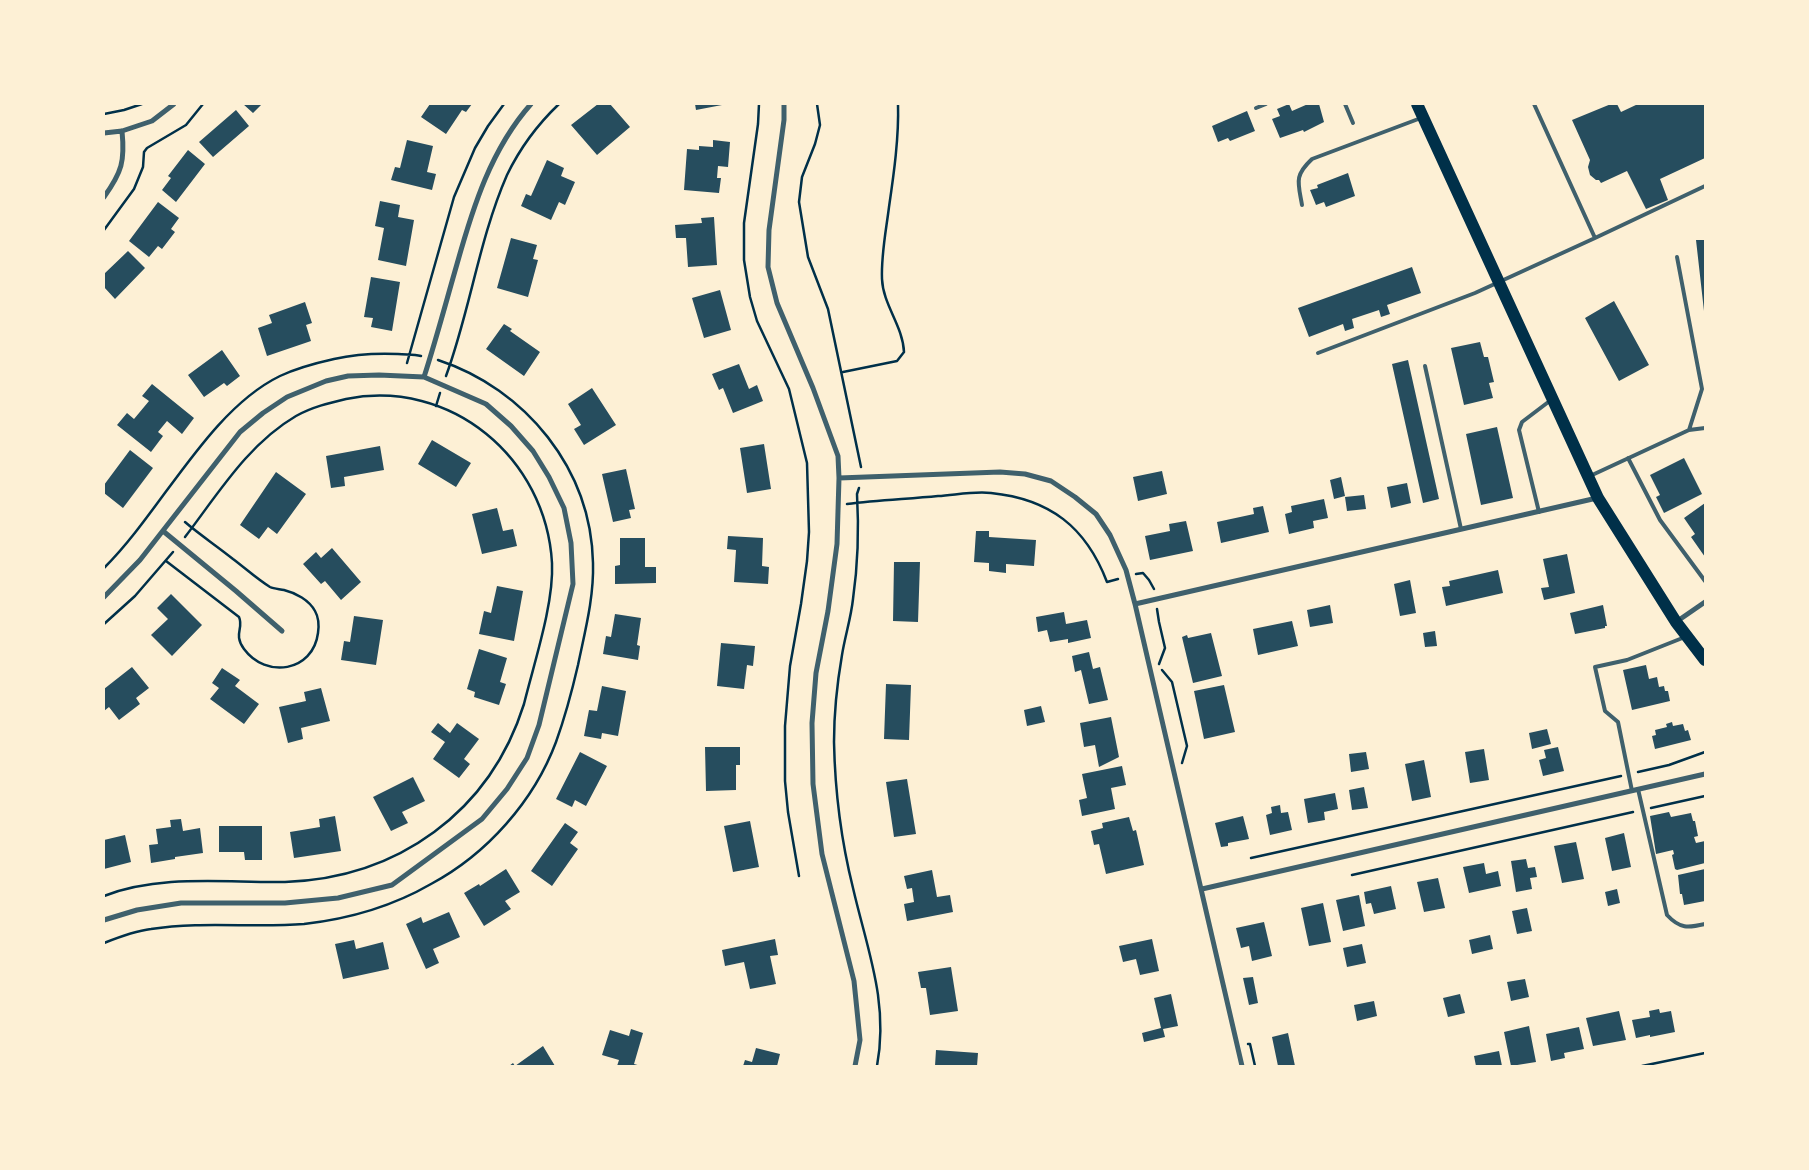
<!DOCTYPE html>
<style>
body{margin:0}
#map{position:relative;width:1809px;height:1170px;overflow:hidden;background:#fdf0d5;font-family:"Titillium Web",sans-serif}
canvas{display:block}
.frame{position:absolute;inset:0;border:105px solid #fdf0d5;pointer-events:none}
</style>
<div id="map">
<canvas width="1809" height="1170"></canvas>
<div class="frame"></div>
</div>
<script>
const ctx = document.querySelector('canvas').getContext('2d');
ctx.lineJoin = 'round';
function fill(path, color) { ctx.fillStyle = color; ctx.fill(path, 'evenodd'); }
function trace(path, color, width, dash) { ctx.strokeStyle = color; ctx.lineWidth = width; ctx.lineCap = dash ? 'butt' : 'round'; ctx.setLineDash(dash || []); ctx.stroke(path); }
fill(new Path2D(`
 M243,104H262L253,113Z
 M430,104H472L466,112L462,110L446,134L421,117Z
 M598,104H610L630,127L597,155L571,125Z
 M695,104H722V105L696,110Z
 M1289,104L1292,111L1308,104H1319L1324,122L1304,132L1303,130L1280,138L1272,119L1280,116L1277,109Z
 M1611,104H1617L1621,112L1638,104H1705V158L1660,179L1668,200L1646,209L1627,171L1601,183L1599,180H1596L1590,175L1588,167L1590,160L1572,120Z
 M236,110L249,126L213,157L199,142Z
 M1247,111L1255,131L1230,141L1228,138L1218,142L1212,126Z
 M407,140L433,146L427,172L436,174L432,190L391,180L395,167L400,168Z
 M713,140L730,142L728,167L718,166L717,178H721L719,193L684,190L687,149L699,150V146L713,147Z
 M188,150L205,164L176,202L162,190L171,178L168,176Z
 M547,160L564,168L561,176L575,182L565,205L559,202L551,220L521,206L526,194L531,196Z
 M1348,173L1355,196L1326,207L1324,202L1316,205L1310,190L1318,188L1317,185Z
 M380,201L400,205L398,217L414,220L406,266L378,260L384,228L375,226Z
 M158,202L179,218L171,229L175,232L162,249L158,246L149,257L129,241Z
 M714,217L717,265L688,267L686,238H676L675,225L702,223L701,218Z
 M511,238L537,245L533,259L538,260L528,297L497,288Z
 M1696,240H1705V311H1704Z
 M128,251L145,268L115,299L104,287V274Z
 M1412,267L1421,293L1387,305L1390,314L1381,317L1379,310L1352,319L1354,328L1345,331L1343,324L1309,337L1298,308Z
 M371,277L400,282L392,331L371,327L373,318L364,317Z
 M720,290L731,330L704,338L692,298Z
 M1614,301L1649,365L1619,381L1585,318Z
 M305,302L312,323L306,325L311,341L267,356L258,328L272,323L269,315Z
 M504,324L512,329L510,331L540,352L524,376L486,349Z
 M1480,342L1484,357H1488L1494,382L1489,383L1493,398L1464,405L1451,348Z
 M222,350L240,376L227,386L224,383L204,397L188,375Z
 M1408,360L1439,499L1423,503L1392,364Z
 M739,364L749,389L757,385L763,401L733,413L723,388L719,390L712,374Z
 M152,384L194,418L182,434L167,421L158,432L163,436L151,452L117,425L127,413L134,419L149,401L142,396Z
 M592,388L616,425L584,445L574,429L581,425L568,404Z
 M1497,427L1513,498L1481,505L1466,434Z
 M432,440L471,463L456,487L418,464Z
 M764,444L771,489L747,493L740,448Z
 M380,446L384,470L344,477L345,486L331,488L326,456Z
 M130,450L153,468L123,508L104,493V485Z
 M1684,458L1702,494L1664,513L1656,497L1660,495L1650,475Z
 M626,469L635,509L629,510L631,518L613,522L602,474Z
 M1162,471L1167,494L1138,501L1133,477Z
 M276,472L306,494L277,534L268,527L259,539L240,525Z
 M1341,477L1345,496L1334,499L1330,480Z
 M1407,483L1411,503L1391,508L1387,487Z
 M1364,495L1366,509L1347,511L1345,497Z
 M1324,499L1328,518L1313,521L1314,528L1289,534L1285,514L1292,512L1291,506Z
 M1705,503V557L1691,537L1695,534L1684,518Z
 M1263,506L1269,532L1221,543L1217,522L1254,514L1253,508Z
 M497,508L503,531L513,529L517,546L482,554L472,514Z
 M1186,521L1193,551L1150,560L1145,536L1170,531L1169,524Z
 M976,531H989V537L1036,540L1034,566L1006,564V573L989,571V563L974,562Z
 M728,536L763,538L762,566L769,567L768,584L734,582L736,550L727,549Z
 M620,538H645V567H656V583L615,584V566L620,565Z
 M332,548L361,582L341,600L325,581L321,584L303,564L316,552L321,558Z
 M1567,554L1575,593L1544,600L1541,588L1549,587L1543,559Z
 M894,562H920L918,622L893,621Z
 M1498,570L1503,593L1446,606L1442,587L1450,586L1449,581Z
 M1410,580L1416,613L1400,616L1394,584Z
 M497,586L523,591L514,641L479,634L484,611L491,613Z
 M171,594L202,625L172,656L151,635L168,619L157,608Z
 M1330,605L1333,623L1310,627L1307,610Z
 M1603,605L1607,626H1605V628L1575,634L1570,613Z
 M1064,612L1066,624L1087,620L1091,638L1068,643V639L1050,642L1047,630L1038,632L1036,617Z
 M615,614L641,618L637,645L640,646L638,660L603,654L606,636L611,637Z
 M354,616L383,620L376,665L341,660L344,641L350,642Z
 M1292,621L1298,646L1258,655L1253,629Z
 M1435,631L1437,646L1425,647L1423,633Z
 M1211,633L1222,676L1193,683L1182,637L1187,635L1188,638Z
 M721,643L755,646L753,666L747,665L744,689L717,686Z
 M479,649L507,658L500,682L506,684L499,705L474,697L475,692L467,689Z
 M1089,652L1093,669L1100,667L1108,700L1089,704L1081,670L1075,672L1072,656Z
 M1646,665L1649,679L1657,677L1659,687L1664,686L1665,691H1668L1670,701L1632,710L1623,670Z
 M132,667L149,688L136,698L140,704L119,720L109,707L104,711V689Z
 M222,668L240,680L235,686L259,704L244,724L210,699L219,688L212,683Z
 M886,684L911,685L909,740L884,739Z
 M1224,685L1235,732L1204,739L1194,691Z
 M602,686L626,691L618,736L602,733L601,739L584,736L589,710L597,711Z
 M321,688L330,721L301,728L303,739L288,743L279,707L306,701L304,692Z
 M1041,706L1045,722L1027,726L1024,710Z
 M1111,717L1119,757L1099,767L1095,745L1084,747L1080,723Z
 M1672,722L1673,726L1683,724L1685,731L1688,730L1691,740L1655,749L1652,736L1656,735L1655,730L1667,727L1666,724Z
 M438,723L450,733L457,723L479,739L464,759L470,764L459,778L433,759L445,742L431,732Z
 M1547,729L1551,744L1532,749L1529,733Z
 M705,747H740V765H736V790L706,791Z
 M1558,747L1564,771L1543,776L1539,760L1546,758L1544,750Z
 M1484,749L1489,780L1470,783L1465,752Z
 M580,752L607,766L586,806L575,800L572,807L556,799Z
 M1366,752L1369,769L1351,772L1349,754Z
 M1424,760L1431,797L1412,801L1405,764Z
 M1122,766L1126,785L1111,788L1115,809L1082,816L1079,800L1087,798L1082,774Z
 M413,777L425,801L402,812L408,823L391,831L373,797Z
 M907,779L916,834L894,837L886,782Z
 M1364,787L1368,808L1352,810L1349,790Z
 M1335,793L1338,809L1324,812L1325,820L1308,823L1304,799Z
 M1280,805L1281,813L1288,812L1292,830L1270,835L1266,815L1272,813L1271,807Z
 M1669,812L1671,817L1691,813L1693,821H1695L1698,836L1694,837L1696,843L1705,841V863L1677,870L1675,869L1672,855L1674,854L1673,850L1656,854L1650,816Z
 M335,816L341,851L294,858L290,832L320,827L319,819Z
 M1243,816L1249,839L1228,843V846L1221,847L1215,823Z
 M1129,817L1133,831L1136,830L1144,865L1106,874L1099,844L1094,845L1091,831L1103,828L1102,823Z
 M181,819L183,831L200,828L203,853L175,857V859L151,863L149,845L158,844L156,829L171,827L170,820Z
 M750,821L759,867L733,872L724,826Z
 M565,823L578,832L570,843L578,849L552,886L531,871Z
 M219,826H262V860H245L244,852H219Z
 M1624,833L1631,867L1612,871L1605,838Z
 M125,835L131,862L104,869V840Z
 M1576,842L1584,879L1562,883L1554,846Z
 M1526,859L1528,868L1535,867L1537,877L1530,878L1532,889L1516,892L1511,861Z
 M1484,863L1486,874L1498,871L1501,886L1469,893L1463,867Z
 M506,869L520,892L505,901L511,909L484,926L464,893L479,884L480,886Z
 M1705,869V901L1684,905L1682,894H1680L1678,875Z
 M932,870L937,897L950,895L953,912L907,921L904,904L914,902L912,888L907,889L904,876Z
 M1438,878L1445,908L1424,912L1417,882Z
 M1391,886L1396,909L1374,914L1371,903L1366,904L1364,892Z
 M1617,889L1620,903L1608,906L1605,892Z
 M1359,895L1365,926L1343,931L1336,900Z
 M1323,903L1331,942L1309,946L1301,908Z
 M1527,908L1532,931L1517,934L1512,911Z
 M449,912L460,937L433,949L439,963L426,969L406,924L421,917L423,923Z
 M1264,922L1272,956L1252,961L1249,946L1241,948L1236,928Z
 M1490,935L1493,949L1472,954L1469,940Z
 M775,939L778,955L770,956L776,984L750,989L744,962L725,966L722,950Z
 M1152,939L1159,971L1140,975L1136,959L1123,962L1119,946Z
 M354,940L356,949L383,942L389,969L343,979L335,944Z
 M1362,944L1366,963L1347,967L1343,948Z
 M951,967L958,1011L930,1015L926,988H921L918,972Z
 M1253,977L1258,1003L1249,1005L1243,978Z
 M1525,979L1529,997L1511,1001L1507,982Z
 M1171,994L1178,1026L1163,1029L1165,1037L1144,1042L1142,1033L1161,1028L1154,998Z
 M1460,994L1465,1013L1448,1017L1443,998Z
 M1374,1001L1377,1016L1357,1021L1354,1005Z
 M1659,1009L1660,1013L1671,1011L1675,1032L1650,1037V1035L1636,1038L1632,1020L1650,1017L1649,1011Z
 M1619,1011L1626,1040L1593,1046L1586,1018Z
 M1529,1026L1536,1062L1511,1066L1504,1032Z
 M1579,1027L1584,1049L1564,1053L1565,1058L1551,1061L1546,1034Z
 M631,1029L643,1033L634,1064L641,1066H617L619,1060L602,1055L610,1030L629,1036Z
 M1288,1033L1295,1066H1278L1272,1037Z
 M543,1046L555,1066H509L513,1063L515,1066Z
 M756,1048L780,1054L777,1066H743L745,1060L752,1062Z
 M936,1050L978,1053L977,1066H935Z
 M1499,1051L1502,1066H1476L1474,1056Z`), '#264d5e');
trace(new Path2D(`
 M759,104L758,124L744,223V260L750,297L757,321L789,389L807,463L809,532L807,561L801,604L790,666L785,726V781L788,812L799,876
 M817,104L820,125L815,144L802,177L799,202L808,257L828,309L861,467
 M104,114L124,110L142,104
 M104,230L134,189L143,167L144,152L147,148L186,125L203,104
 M407,363L454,197L475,148L488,126L504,104
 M843,372L897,361L904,352C903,326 883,305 882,279C881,255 886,231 889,207C894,173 899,137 898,104
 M446,376C470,311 479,239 507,175C520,148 538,124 559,104
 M436,406L440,393
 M859,488L857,494C859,529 858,564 853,599C851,618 845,636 842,655C837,684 834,713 834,742C835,791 841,840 853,888C867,949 889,1002 877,1066
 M847,504C878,500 908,499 938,496C955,495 974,491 991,493C1050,499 1086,527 1107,582L1118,579
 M166,561L239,617C244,628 233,634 244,649C266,679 313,672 318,633C319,626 319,618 315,611C309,600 296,593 284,590C280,589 274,589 270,587C257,579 245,568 233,559C217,546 200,535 185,522
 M104,568C161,512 208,411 280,376C297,368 316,363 334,359C356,354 376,353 398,354C406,355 413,354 421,356
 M1136,574L1143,573L1149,580L1154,589
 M1157,609L1159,622L1165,648L1159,664
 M104,624L135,596L173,552
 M1162,670L1172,682L1187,746L1182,763
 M1638,772L1669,765L1705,752
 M1651,808L1705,796
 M1251,858L1621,776
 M1352,875L1633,812
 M104,896C161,874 225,883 285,882C398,878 490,812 524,704C534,663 554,604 552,563C546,458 451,378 346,399C329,403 312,407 296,416C248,444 218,494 185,537
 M104,943C119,937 135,931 151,929C202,921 253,928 304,924C348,919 393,906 431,884C487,854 534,801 556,742C565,717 572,691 578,665C585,631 594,598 593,563C591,469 526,389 438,360
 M1248,1044H1250L1255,1066
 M1642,1066L1705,1053`), '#003049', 2.5);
trace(new Path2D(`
 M1345,104L1353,123
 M1534,104L1595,238L1705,186
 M1256,108L1266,104
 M1302,205C1298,182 1294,176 1312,159L1421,118
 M1677,257L1702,389L1689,430
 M1318,353L1475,293L1595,238
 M1425,366L1461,529
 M1628,458L1660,520L1705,581
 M1590,476L1689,430L1705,428
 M1539,512L1519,430L1522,422L1551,400
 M1638,789L1667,915C1680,929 1688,928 1705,924
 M1632,791L1618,722L1605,711L1595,667L1627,660L1685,637`), '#3f606c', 4);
trace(new Path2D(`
 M784,104V120L769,230L768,267L777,303L813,388L838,456L839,478L837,544L828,611L816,673L812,723L813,784L822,854L854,981L860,1040L855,1066
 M104,133L122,131L152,121L174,104
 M104,197C122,172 125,161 122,131
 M424,377C436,340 446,302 457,264C473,207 491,149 531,104
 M839,478L1000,472L1025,474L1051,481L1075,497L1096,514L1110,535L1126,570L1135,604L1242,1066
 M163,531L236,591L282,631
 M104,597L140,560L240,432L263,413L287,397L326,381L348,376L379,375L424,377L486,404L511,426L533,451L549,477L564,508L571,543L573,584L539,725L527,758L507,789L482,819L392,885L338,898L285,903H181L137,910L104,920
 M1135,604L1597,498
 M1676,622L1705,602
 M1202,889L1705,774`), '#3f606c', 5);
trace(new Path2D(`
 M1417,104L1598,498L1676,622L1705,660`), '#003049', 12);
</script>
